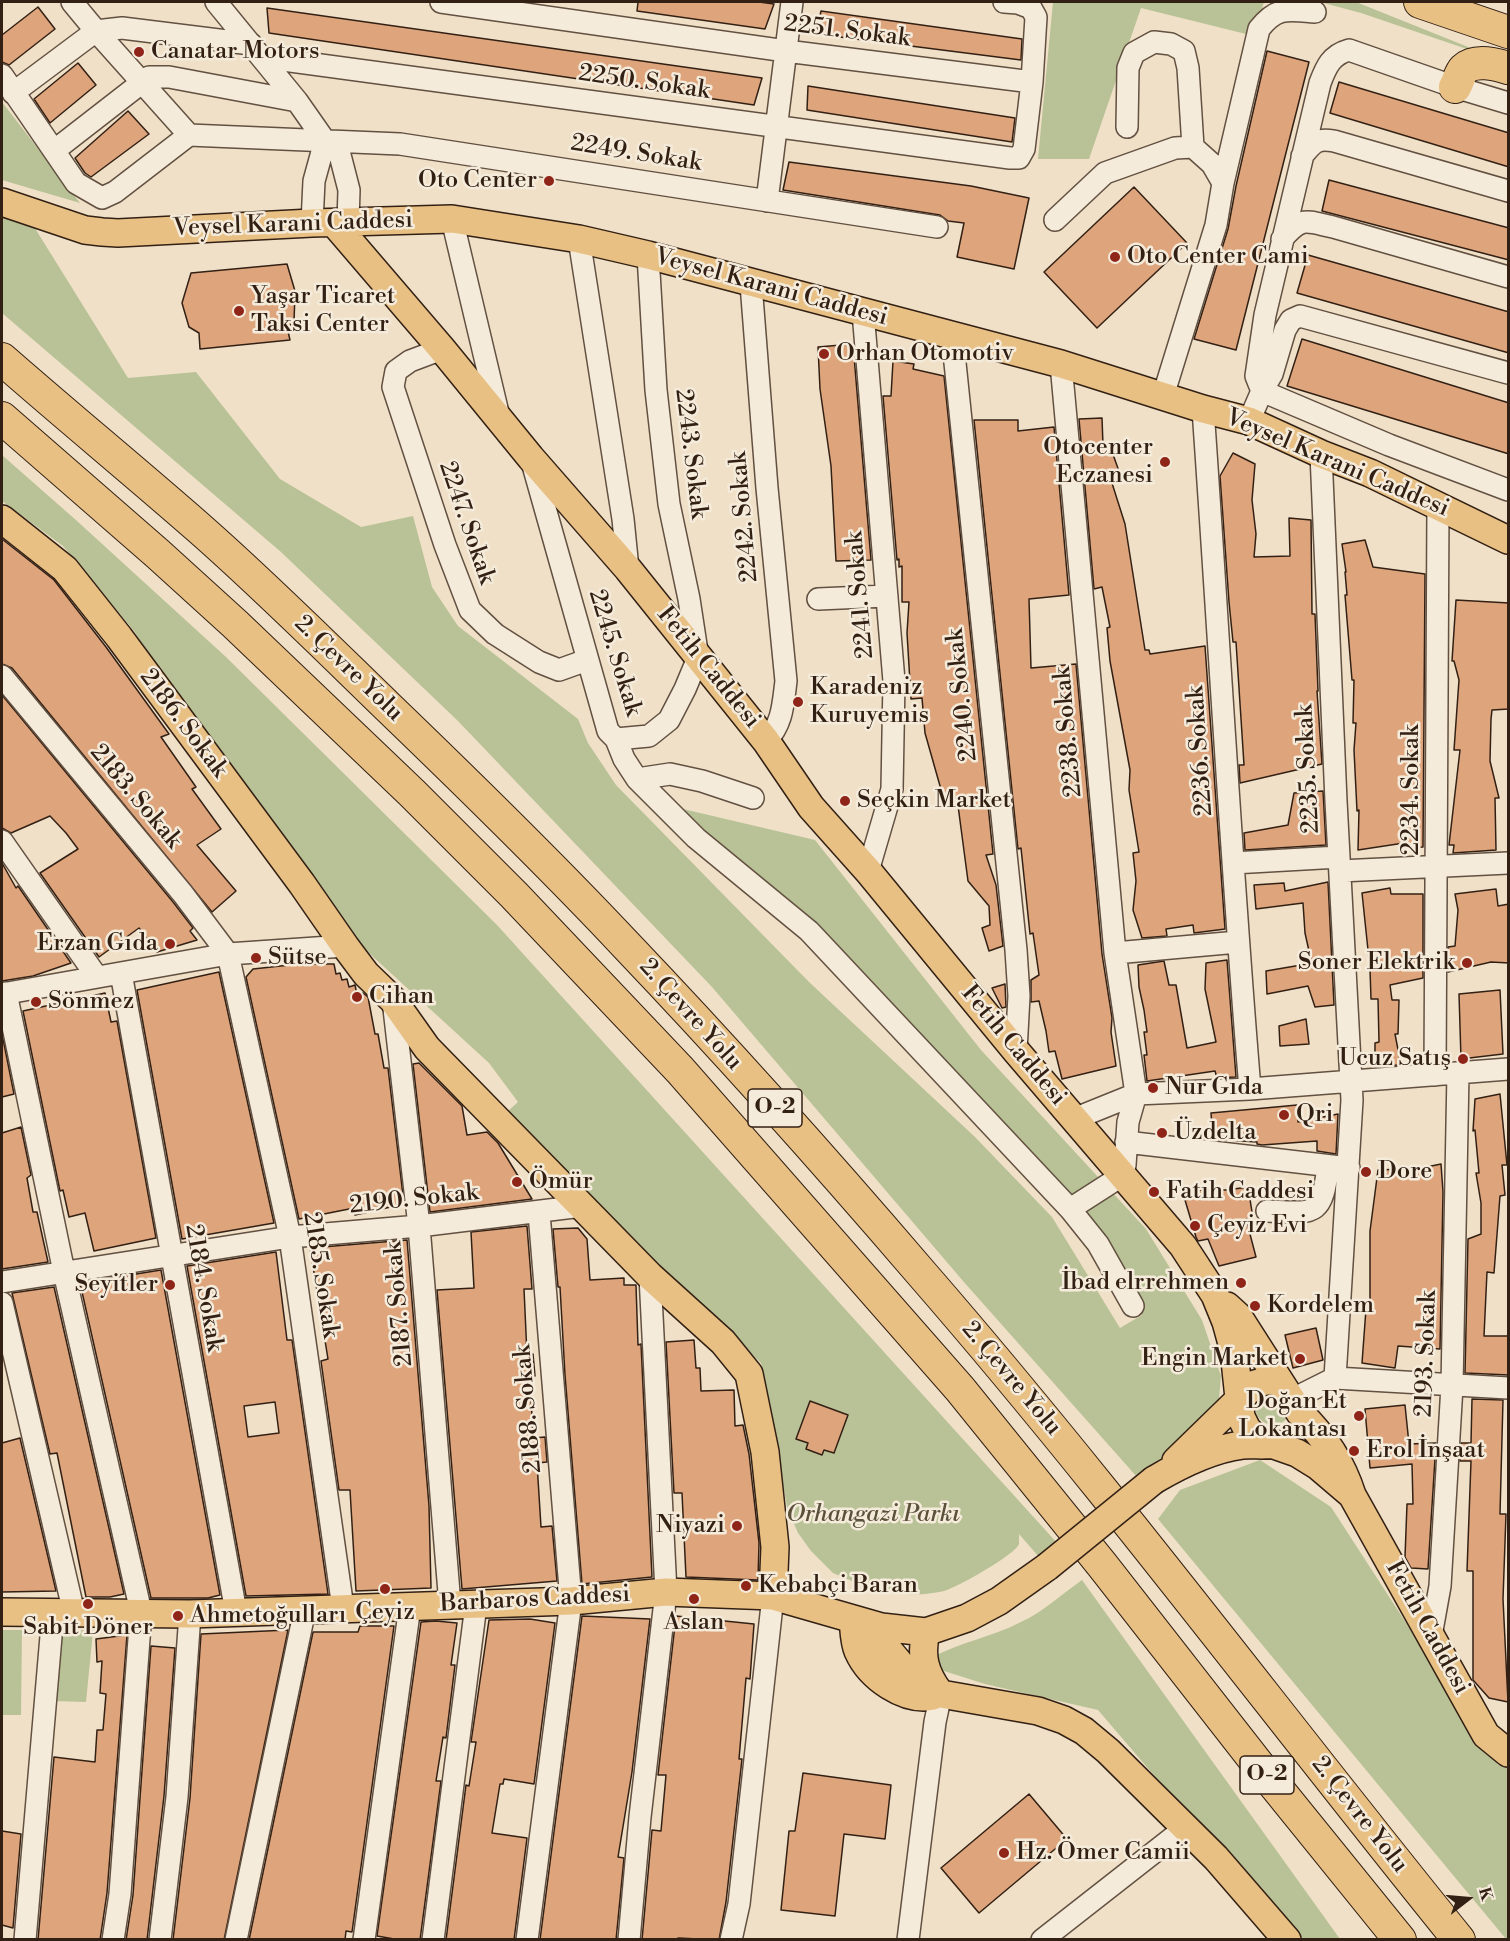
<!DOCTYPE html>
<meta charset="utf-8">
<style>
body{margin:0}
#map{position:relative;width:1510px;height:1941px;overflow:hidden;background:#efe0c7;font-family:"Libre Bodoni",serif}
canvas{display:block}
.frame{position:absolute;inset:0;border:3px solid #332014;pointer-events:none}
.north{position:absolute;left:1438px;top:1869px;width:60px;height:60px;-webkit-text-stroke:4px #f5ebdb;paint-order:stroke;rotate:74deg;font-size:16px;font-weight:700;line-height:24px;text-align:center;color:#332014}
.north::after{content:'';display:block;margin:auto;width:21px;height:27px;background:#332014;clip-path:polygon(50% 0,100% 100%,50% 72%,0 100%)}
</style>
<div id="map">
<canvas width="1510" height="1941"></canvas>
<div class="frame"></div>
<div class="north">K</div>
</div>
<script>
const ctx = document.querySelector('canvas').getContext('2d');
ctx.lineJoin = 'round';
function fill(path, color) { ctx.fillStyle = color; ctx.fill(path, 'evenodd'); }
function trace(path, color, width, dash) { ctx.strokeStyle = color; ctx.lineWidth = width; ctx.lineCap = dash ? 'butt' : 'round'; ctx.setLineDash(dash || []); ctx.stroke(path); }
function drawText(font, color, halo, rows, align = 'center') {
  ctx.font = font + ' "Libre Bodoni",serif'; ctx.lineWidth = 5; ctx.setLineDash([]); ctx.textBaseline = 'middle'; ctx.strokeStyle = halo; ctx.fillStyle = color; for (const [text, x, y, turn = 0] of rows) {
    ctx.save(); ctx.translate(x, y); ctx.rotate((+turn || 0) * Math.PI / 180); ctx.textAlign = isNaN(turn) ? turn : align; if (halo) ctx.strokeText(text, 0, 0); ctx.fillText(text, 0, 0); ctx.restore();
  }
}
fill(new Path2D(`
 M1053,2H1264L1254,36L1141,8L1089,159H1038Z
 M1320,2H1356L1508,63L1361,13Z
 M2,102L80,203L2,180Z
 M2,210L28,217L128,378L196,372L280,479L361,527L413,516L432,587L458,626L578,719L588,743L616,785L809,982L975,1137L1052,1217L1120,1328L1142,1315L1093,1226L666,805L815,840L981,1050L1146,1229L1202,1320L1221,1376L1218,1410L1173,1453L1137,1477L963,1281L712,987L458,721L281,552L2,313Z
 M2,455L77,521L226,657L497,925L1058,1544L1039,1557L1019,1534C1019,1535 1019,1543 1019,1544C1015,1555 956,1588 944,1591C925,1595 911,1596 893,1592L892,1593L864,1586L833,1573L811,1551L798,1533L787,1507L761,1363L589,1201L508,1111L518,1102L489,1063L358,943L172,693L134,631L63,546L2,501Z
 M1267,1394H1273L1290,1414C1272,1444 1237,1405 1267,1394Z
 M1260,1460L1331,1507L1498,1765L1508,1767V1939H1506L1158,1519L1180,1490Z
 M1082,1580L1340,1939H1294L1098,1710L985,1684L944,1671L931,1658C960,1642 992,1637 1021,1622C1043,1612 1062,1594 1082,1580Z
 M60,1629L93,1631L86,1702L53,1701Z
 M2,1630H22L21,1715H2Z`), '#b9c296');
const building = new Path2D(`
 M638,2H759L774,4L765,29L637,11Z
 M38,7L55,29L9,65L2,62V35Z
 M267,8L762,78L754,105L269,33Z
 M821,11L1022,39L1021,60L816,34Z
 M1267,51L1309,62L1236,350L1194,339L1228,229L1236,186Z
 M78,63L96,85L50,123L34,99Z
 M1339,82L1509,133V167L1330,113Z
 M808,86L1015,118L1012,142L807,110Z
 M128,111L149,134L91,177L85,173L75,158Z
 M789,162L971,186L1029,198L1014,269L957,257L964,223L948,221L940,215L783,190Z
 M1329,180L1509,228V260L1322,211Z
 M1134,187L1187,243L1097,328L1044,272Z
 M1308,255L1509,312V353L1297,293Z
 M287,264L295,291L294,323L287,327L290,340L200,349L199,333L189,327L182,303L191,273Z
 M1302,339L1509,403V454L1287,386Z
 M853,344L871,560L836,561L831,466L820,389L818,347Z
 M893,361L914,364L913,369L944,376L993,854L986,855L996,885L1003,946L989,951L982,928L990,925L989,906L968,881L957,798L944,800L925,733L922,698L911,699L907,633L909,602H902V566L899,567V559L897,560L883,396H891Z
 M1102,418L1103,445L1109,443L1121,477L1111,480L1125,524L1145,650H1149L1150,654L1205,646L1225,929L1194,933L1193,925L1166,929L1167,936L1142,938L1133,910L1136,881L1133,853L1139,852L1129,790L1130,770L1110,661L1107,628L1110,627L1102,587L1094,589L1079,419Z
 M974,420H1018V431L1054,427L1069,595L1029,599L1031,668L1076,664L1102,954L1112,1018L1111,1032L1116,1066L1062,1079L1055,1051L1049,1052L1046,1031L1039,1001L1031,1002V980L1039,975L1033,933L1030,934L1021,848L1018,849Z
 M1233,453L1255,464L1252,500L1256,534L1254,557L1290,556L1289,518L1311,520L1312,614H1315L1318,691H1317L1322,764L1240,783L1239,765H1244L1236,642H1233L1229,602L1220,476Z
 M2,539L54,580L106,647L169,734L161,737L196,787L192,789L221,829L197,845L236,891L212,912L12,668L2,664Z
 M1365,540L1373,567L1425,574L1423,847L1405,848L1404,843L1358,850L1359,810L1357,811L1354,750L1356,723H1353L1354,680H1352L1345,595H1347L1345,572H1346L1342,544Z
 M1456,600L1509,603V709L1492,710L1491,719L1490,761L1499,798H1495L1496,850L1453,853L1454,845H1449L1460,750H1454L1459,680L1454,661H1452Z
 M2,695L173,902L193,928L190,931L197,940L157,952L139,928L99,957L40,873L78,849L66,833L50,816L11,833L2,828Z
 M1323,791L1326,845L1245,850L1244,833L1288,825L1294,793Z
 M2,863L16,888L18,886L71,963L33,976L2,981Z
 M1328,882L1334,1005L1315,1007L1308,986L1267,994L1266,971L1307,964L1306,962L1311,960L1305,933L1303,903L1256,909L1254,885L1284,883L1285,891Z
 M1390,888L1391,894H1423V978L1390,985L1392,1000H1399L1398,1034H1395L1401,1065L1375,1066V1043L1379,1042L1378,999H1371L1370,969L1362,893Z
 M1496,889L1498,906L1509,904V963L1491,962L1448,972V947L1455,946L1458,910L1455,894Z
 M1227,960L1236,1077L1217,1078L1215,1071L1147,1081L1144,1055H1147L1144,1032H1147L1144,1010L1139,987L1138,965L1164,961L1169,985H1176L1187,1048L1216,1042L1205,989L1206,963Z
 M299,964H334L336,974L340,973L342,980L347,979L349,987L355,985L357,995L363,993L368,997L375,1034H378L384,1068H388L404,1204L355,1215L354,1208L299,1219L246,977L253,969Z
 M219,972L274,1223L182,1239L137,990Z
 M1005,984L1006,1007L1002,1008L992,988Z
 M1500,990L1503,1054L1461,1059L1459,994Z
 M105,993L111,1022L117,1021L156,1238L94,1251L85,1213L69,1217L63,1190L60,1191L23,1011Z
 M1306,1019L1309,1044L1280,1046L1279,1026Z
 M2,1034L14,1094L2,1097Z
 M419,1063L462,1106L467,1135L487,1132L498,1143L532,1199L430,1212L413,1064Z
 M1500,1094L1507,1165H1502L1505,1195L1500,1196L1494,1273L1487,1272L1484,1336H1509V1375L1465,1373L1468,1239L1481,1234V1203L1476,1173H1479L1475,1130L1473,1131L1475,1099Z
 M1297,1105L1298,1122L1338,1114L1336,1154L1317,1151V1141L1262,1145L1257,1144V1142L1213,1139L1211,1113Z
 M21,1127L31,1175L27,1178L33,1212H37L48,1262L2,1269V1133Z
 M1441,1164L1443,1192L1440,1349L1398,1346L1395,1368L1362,1363L1366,1309H1370V1231L1378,1170L1402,1169V1172Z
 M1248,1187L1253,1218L1246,1219L1256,1257L1219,1266L1208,1239L1198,1241L1196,1237L1182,1190H1227Z
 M527,1226L532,1289H524L527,1355L533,1354L535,1376H530L533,1438L545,1437L547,1462L537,1463L541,1527L552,1526L557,1581L462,1589L437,1290L474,1288L471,1232Z
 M578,1228L587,1239L590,1280L624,1278V1285H636L638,1345L641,1344L652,1577L582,1584L565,1375L560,1287H558L553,1229Z
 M407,1240L429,1506L431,1588L356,1591L350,1490H339L321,1361L328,1359L310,1248Z
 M276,1252L287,1340H292L328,1594L246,1596L187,1266ZM275,1402L279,1433L248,1437L244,1406Z
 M161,1270L220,1595L208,1598H151L80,1283Z
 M54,1287L124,1594L110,1597H86L57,1453L50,1454L12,1293Z
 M1316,1328L1323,1360L1293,1368L1285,1335Z
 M694,1340L696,1368H700L701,1391L734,1390L735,1426L743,1425L749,1454L759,1543L758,1580L686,1577L682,1493H674L666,1342Z
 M1472,1399L1503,1400L1500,1514H1506L1503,1599L1508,1702L1489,1698L1473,1680V1571H1467L1471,1461H1460L1461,1443H1471Z
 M810,1401L848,1415L834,1453L824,1450L822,1455L806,1449L808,1443L796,1439Z
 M1405,1405L1409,1444L1436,1443L1428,1569L1411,1568L1405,1557L1407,1504H1413L1412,1464L1370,1468L1365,1409Z
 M20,1438L56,1591L2,1592V1443Z
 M582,1616L650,1619L632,1772L618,1857L624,1858L616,1940H540Z
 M676,1616L754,1624L750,1679L746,1678L739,1759H742L726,1902L719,1940L678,1938V1940H642L652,1830L661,1831L666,1775H658Z
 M530,1619L555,1623L534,1784L504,1779L503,1784H500L492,1833L527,1838L514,1940H446L466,1785L469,1786L476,1742H471L489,1620Z
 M436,1621L457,1623L451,1665H455L446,1738L443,1737L436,1781H441L420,1940H400L377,1936L421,1622Z
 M360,1626H394L352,1932L346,1931L345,1940H249L313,1632H358Z
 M288,1630L224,1940H173L190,1798L201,1634Z
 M127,1635L107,1893L100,1940H38L54,1757L95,1762L97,1730H103L106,1694L100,1693L102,1661L97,1662L96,1639Z
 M151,1646L175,1648L164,1796L147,1940H126L133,1895Z
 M803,1773L891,1785L885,1839L844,1834L835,1916L781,1910L789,1831H795Z
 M1029,1794L1067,1839L979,1913L941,1868Z
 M2,1831L21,1834L13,1928L2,1925Z`);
fill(building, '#dea57d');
trace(building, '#332014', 1.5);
const minor = new Path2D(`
 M72,2L96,31L189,135
 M216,2L297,101L325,141L340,155L349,190L348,222
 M441,2L786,51L1032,82
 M261,57L1010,158H1019L1024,149L1032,82L1036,17L1031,8L1018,3L1004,2
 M2,75L76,183L102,198L115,192L189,135L400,144L937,227
 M13,93L96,31L122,28L251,44
 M1508,103L1455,87L1349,50C1331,55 1326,67 1320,83L1265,315L1256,376L1262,391L1389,445L1508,490
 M1127,127L1128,68L1134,53L1154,42L1171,44L1184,51L1188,68L1193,147
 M55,150L149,77H169L297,101
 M1302,156C1314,142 1316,138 1334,141L1508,191
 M1223,183L1259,29C1277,6 1288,10 1315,12
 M767,201L792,2
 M452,219L499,417
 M1055,220L1105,173L1175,148L1193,147L1212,164L1223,183L1216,225L1163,396
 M312,223L314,181L325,141
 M579,239L623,519L628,569
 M1282,239C1302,216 1305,221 1333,227L1508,277
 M751,284L767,488L786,681C783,704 783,723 766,741
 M863,312L894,681L892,789L868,871
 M952,334L1016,950L1019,996L1016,1051
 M442,349L410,361L396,371L393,387L445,545L470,610L495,634L539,662L559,670L587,660
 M1061,364L1115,953L1136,1094L1128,1122L1125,1165L1123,1175L1070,1209
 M1203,409C1219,636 1231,863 1250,1089
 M1249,421L1262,391L1272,374L1285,330L1291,320L1300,316L1508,373
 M532,462L608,731L616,739L649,736L669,720L685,689L698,658L689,599L669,504L656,390L648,255
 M818,599L887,596
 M2,676L183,894L228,954L290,1237L343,1608
 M616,739L624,759L637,779L696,838L809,931L1070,1209L1098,1244L1133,1306
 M637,779L670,774L702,781L753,798
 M2,841L97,977
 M1233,863L1339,857
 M1340,871L1508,863
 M1115,953L1238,942
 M121,973L236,1612
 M6,993L64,1272L141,1612L120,1894L113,1940
 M2,994L228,954L345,946
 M393,1000L419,1226L450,1605
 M1435,1075L1438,506
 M1074,1119L1136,1094L1250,1089L1508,1069
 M1126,1142L1349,1168
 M1267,1211C1314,1213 1322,1218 1328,1166
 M2,1282L290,1237L419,1226L582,1206
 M2,1303L74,1613
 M1335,1378L1508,1388
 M1291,1400L1335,1378L1352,1100L1336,801L1321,454
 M1431,1636L1440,1586L1452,1386L1458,1073
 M25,1940L53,1613
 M160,1940L177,1797L190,1614
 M236,1940L305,1609
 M364,1940L410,1606
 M433,1940L476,1605
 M527,1940L571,1601L539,1213
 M629,1940L640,1817L666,1592L650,1276
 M731,1940L739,1904L773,1596
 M908,1940L935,1722L941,1694
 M1042,1940L1185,1828`);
const major = new Path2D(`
 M2,202L85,230L102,232L118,233L312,223L452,219L579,239L648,255L1061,364L1203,409L1249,421L1321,454L1370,473L1508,540
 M334,223L442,349L531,458L628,569L766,741L811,807L868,871L1016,1051L1183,1246L1215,1295L1226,1322L1234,1351L1241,1417L1247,1429L1257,1439L1297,1453L1318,1466L1352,1495
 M2,519L65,569L119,637L302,884L345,946L366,974L393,1000L427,1048L650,1276L723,1342L749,1374L765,1452L775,1547L773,1596
 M1227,1306L1238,1316L1300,1413C1324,1436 1342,1463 1352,1495L1486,1735L1508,1753
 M1176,1461L1255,1384L1266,1381H1278
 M1154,1480C1181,1464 1211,1449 1242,1445C1253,1444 1265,1446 1275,1444
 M2,1612L190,1614L571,1601L666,1592L773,1596L881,1627L926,1632L967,1618L999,1601L1047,1567
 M853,1619C854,1629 854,1642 858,1651C870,1678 905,1702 933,1696
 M858,1623L881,1641L906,1671L923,1685L941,1694L1038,1711L1064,1720L1084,1731L1108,1751L1216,1858L1287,1940
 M926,1632C920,1656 925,1673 939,1692`);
const highway = new Path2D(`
 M1420,2L1508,32
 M1455,87C1458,82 1460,73 1464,69C1475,59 1496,64 1508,68
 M2,359C67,416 134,471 199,528C264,585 326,647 388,707C468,784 549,863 625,944C727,1051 826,1162 922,1274C1109,1489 1279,1718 1459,1940
 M2,418L158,554L235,624L412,793L514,895L680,1070L960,1389L1103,1566L1260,1767L1400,1940`);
trace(minor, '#625041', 24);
trace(major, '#332014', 30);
trace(highway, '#332014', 34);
trace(minor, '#f5ebdb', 21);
trace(major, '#e8c084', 27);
trace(highway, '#e8c084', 32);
const majorBridge = new Path2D(`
 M1047,1567L1154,1480`);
trace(majorBridge, '#332014', 30, []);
trace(majorBridge, '#e8c084', 27);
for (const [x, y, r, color] of [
 [139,52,6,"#8f2418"],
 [549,181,6,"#8f2418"],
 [1115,257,6,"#8f2418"],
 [239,311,6,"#8f2418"],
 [824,354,6,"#8f2418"],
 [1165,462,6,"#8f2418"],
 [798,702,6,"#8f2418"],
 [845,801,6,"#8f2418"],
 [170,944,6,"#8f2418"],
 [256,958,6,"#8f2418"],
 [1467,963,6,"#8f2418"],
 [357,997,6,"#8f2418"],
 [36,1002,6,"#8f2418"],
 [1463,1059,6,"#8f2418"],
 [1153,1088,6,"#8f2418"],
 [1284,1115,6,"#8f2418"],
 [1162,1133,6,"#8f2418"],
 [1366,1172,6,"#8f2418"],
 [517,1182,6,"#8f2418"],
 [1154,1192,6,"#8f2418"],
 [1195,1226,6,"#8f2418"],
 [1241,1283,6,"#8f2418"],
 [170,1285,6,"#8f2418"],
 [1255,1306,6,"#8f2418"],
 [1300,1359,6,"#8f2418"],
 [1359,1416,6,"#8f2418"],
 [1354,1451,6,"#8f2418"],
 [737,1526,6,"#8f2418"],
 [746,1586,6,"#8f2418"],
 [385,1589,6,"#8f2418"],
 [694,1599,6,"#8f2418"],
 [88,1604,6,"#8f2418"],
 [178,1616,6,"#8f2418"],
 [1004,1853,6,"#8f2418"]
]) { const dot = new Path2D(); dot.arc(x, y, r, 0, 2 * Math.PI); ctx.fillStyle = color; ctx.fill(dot); trace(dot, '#f5ebdb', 2); }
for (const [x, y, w] of [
 [775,1108,54],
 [1267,1775,54]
]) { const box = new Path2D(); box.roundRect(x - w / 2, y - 19, w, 38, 4.5); ctx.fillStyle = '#f5ebdb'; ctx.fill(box); trace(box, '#332014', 1.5); }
drawText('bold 22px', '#332014', null, [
 ["O-2",775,1108],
 ["O-2",1267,1775]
]);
drawText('24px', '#332014', '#f5ebdb', [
 ["2251. Sokak",847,32,7],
 ["2250. Sokak",644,83,8],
 ["2249. Sokak",636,154,9],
 ["Veysel Karani Caddesi",293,225,-2],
 ["Veysel Karani Caddesi",771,288,15],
 ["2243. Sokak",690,454,83],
 ["Veysel Karani Caddesi",1337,464,23],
 ["2242. Sokak",745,517,-95],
 ["2247. Sokak",466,523,71],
 ["2241. Sokak",861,595,-95],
 ["2245. Sokak",614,653,73],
 ["Fetih Caddesi",708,668,51],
 ["2. Çevre Yolu",348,669,44],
 ["2240. Sokak",963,695,-96],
 ["2186. Sokak",183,724,53],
 ["2238. Sokak",1069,732,-95],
 ["2236. Sokak",1201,751,-94],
 ["2235. Sokak",1309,769,-93],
 ["2234. Sokak",1412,790,-90],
 ["2183. Sokak",135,797,50],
 ["2. Çevre Yolu",690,1015,48],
 ["Fetih Caddesi",1013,1046,50],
 ["2190. Sokak",414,1200,-6],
 ["2185. Sokak",320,1275,81],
 ["2184. Sokak",203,1288,80],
 ["2187. Sokak",400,1304,-95],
 ["2193. Sokak",1427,1354,-88],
 ["2. Çevre Yolu",1011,1379,50],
 ["2188. Sokak",529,1409,-95],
 ["Barbaros Caddesi",535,1600,-3],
 ["Fetih Caddesi",1427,1628,61],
 ["2. Çevre Yolu",1359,1815,52]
]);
drawText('24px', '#332014', '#f5ebdb', [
 ["Canatar Motors",151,52],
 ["Oto Center",537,181,"right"],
 ["Oto Center Cami",1127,257],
 ["Yaşar Ticaret",251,297],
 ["Taksi Center",251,325],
 ["Orhan Otomotiv",836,354],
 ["Otocenter",1153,448,"right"],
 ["Eczanesi",1153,476,"right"],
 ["Karadeniz",810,688],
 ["Kuruyemis",810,716],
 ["Seçkin Market",857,801],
 ["Erzan Gıda",158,944,"right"],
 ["Sütse",268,958],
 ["Soner Elektrik",1455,963,"right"],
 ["Cihan",369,997],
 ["Sönmez",48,1002],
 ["Ucuz Satış",1451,1059,"right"],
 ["Nur Gıda",1165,1088],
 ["Qri",1296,1115],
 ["Üzdelta",1174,1133],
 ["Dore",1378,1172],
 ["Ömür",529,1182],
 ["Fatih Caddesi",1166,1192],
 ["Çeyiz Evi",1207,1226],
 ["İbad elrrehmen",1229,1283,"right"],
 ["Seyitler",158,1285,"right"],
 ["Kordelem",1267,1306],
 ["Engin Market",1288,1359,"right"],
 ["Doğan Et",1347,1402,"right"],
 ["Lokantası",1347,1430,"right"],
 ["Erol İnşaat",1366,1451],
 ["Niyazi",725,1526,"right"],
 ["Kebabçi Baran",758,1586],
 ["Çeyiz",385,1613,"center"],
 ["Ahmetoğulları",190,1616],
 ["Aslan",694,1623,"center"],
 ["Sabit Döner",88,1628,"center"],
 ["Hz. Ömer Camii",1016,1853]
], 'left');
drawText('italic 24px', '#5b513b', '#f5ebdb', [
 ["Orhangazi Parkı",873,1515]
]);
</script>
